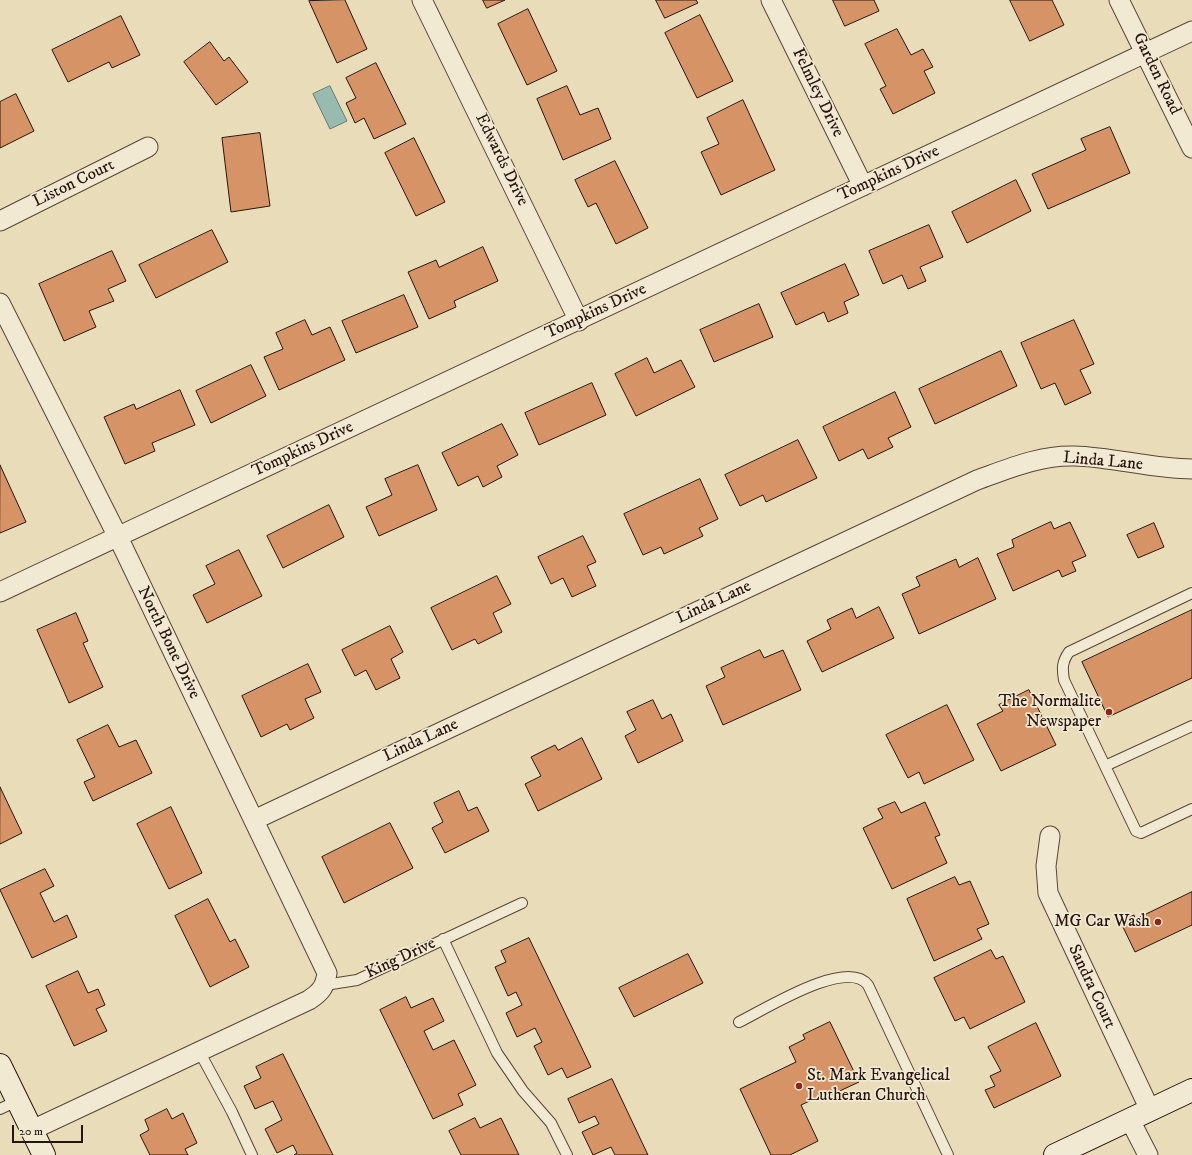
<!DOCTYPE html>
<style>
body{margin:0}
#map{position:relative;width:1192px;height:1155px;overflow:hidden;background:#e9ddb9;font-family:"IM FELL DW Pica",serif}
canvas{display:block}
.scale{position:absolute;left:12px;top:1125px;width:71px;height:18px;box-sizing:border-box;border:2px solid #27140c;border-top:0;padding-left:5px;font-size:12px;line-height:14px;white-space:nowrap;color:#27140c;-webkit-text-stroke:3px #f1e9d2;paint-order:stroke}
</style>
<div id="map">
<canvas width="1192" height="1155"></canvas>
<div class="scale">20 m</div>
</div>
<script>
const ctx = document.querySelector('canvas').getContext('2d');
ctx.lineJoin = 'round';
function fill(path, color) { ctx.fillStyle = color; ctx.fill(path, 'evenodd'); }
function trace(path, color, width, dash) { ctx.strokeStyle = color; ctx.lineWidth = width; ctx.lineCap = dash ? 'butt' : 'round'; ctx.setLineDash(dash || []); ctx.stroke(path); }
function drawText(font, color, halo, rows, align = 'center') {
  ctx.font = font + ' "IM FELL DW Pica",serif'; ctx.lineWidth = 3.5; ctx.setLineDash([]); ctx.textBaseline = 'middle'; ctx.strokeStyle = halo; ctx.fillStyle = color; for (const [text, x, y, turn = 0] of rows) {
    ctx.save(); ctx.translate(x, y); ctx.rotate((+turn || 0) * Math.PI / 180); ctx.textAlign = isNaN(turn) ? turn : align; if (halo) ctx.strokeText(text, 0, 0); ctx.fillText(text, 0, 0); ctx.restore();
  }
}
const water = new Path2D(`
 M330,86L347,121L330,129L313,94Z`);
fill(water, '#97bcaf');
trace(water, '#6a796e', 1);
const building = new Path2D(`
 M345,0L367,49L337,63L309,1Z
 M483,0H505L487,8Z
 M656,0H696L698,3L665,18Z
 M833,0H874L879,11L845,26Z
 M1010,0H1052L1064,25L1030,41Z
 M528,9L557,71L527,85L498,24Z
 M700,15L733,81L697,98L665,33Z
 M121,16L140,55L112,68L109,62L68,82L52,50Z
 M897,29L911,55L923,49L933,67L924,71L935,93L893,114L880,89L886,86L865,44Z
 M210,42L224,61L229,57L248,82L216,105L184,62Z
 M376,63L406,124L374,139L364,118L355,123L346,103L356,98L346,78Z
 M567,86L580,115L598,108L611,139L563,160L537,99Z
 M16,94L34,131L0,148V102Z
 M743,100L775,170L721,195L701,152L719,144L707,118Z
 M1110,127L1130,173L1048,209L1032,174L1086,150L1081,139Z
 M260,133L270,206L231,212L222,138Z
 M414,138L445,202L416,216L385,153Z
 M615,161L648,228L616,244L596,203L588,207L575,180Z
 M1016,180L1031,211L967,243L952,212Z
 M929,225L943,257L920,267L926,281L908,289L902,275L883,284L869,251Z
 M212,230L228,262L156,298L139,265Z
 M483,247L498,281L454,301L456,307L429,319L408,272L436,260L439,267Z
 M112,251L126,281L108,289L114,301L89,311L96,327L64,341L39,284Z
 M845,264L859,295L844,302L848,313L828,322L824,312L796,325L781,293Z
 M404,295L418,327L356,353L342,321Z
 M759,304L773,337L714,362L700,330Z
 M305,320L312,335L330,327L345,360L279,390L264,357L283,349L276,333Z
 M1074,320L1094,364L1080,370L1091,393L1065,405L1055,383L1041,389L1021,343Z
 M1001,351L1017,386L935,424L919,389Z
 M647,358L654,373L681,360L695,387L636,416L615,374Z
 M251,365L266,396L211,423L196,391Z
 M592,383L606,415L539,445L525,413Z
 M180,390L195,425L152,443L155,451L125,464L104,417L134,404L136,409Z
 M895,392L911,427L888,438L893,447L868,459L863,449L839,461L823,427Z
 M502,424L518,455L497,466L502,477L483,487L478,476L458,486L442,453Z
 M798,440L817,478L766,502L763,495L740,506L725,475Z
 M0,465L26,522L0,533Z
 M418,465L437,510L379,536L366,507L392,495L385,479Z
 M700,479L718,519L699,528L703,536L664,554L661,547L643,555L624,514Z
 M329,505L344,537L283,568L267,536Z
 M1051,522L1054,529L1070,522L1086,556L1072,562L1076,571L1062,577L1059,570L1013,591L997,554L1014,547L1012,540Z
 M1154,523L1164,547L1138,558L1127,535Z
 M583,536L596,562L587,566L596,586L572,597L563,578L551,584L538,557Z
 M239,550L262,596L207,623L193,595L215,584L206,566Z
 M978,558L996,599L919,634L902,594L920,586L916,577L956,559L959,567Z
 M497,576L511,604L493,613L502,632L478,644L475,639L452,650L431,608Z
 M879,607L894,638L822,672L807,641L831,629L827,620L852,608L856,618Z
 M1192,610V678L1108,717L1082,662Z
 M76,613L88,641L83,643L103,687L69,703L37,630Z
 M390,626L403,652L391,659L400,678L376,690L366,670L355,676L342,650Z
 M760,650L764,658L783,650L801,690L723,725L706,686L725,677L721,668Z
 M308,664L321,692L305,699L314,718L290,730L287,724L261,737L242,696Z
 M1029,690L1056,745L1001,771L977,724L1003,711L999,705Z
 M653,700L662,719L671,714L683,741L638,763L625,736L636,730L627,712Z
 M947,705L974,760L924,784L919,772L908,778L886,735Z
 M108,725L119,747L136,740L152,773L93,801L84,782L95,777L77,740Z
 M582,738L602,779L538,811L525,784L541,776L531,757L555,745L558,750Z
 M0,787L22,833L0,844Z
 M459,791L468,811L477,807L489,831L445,853L432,828L443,822L434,803Z
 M895,802L901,813L925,802L940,835L935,837L947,863L892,889L863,828L883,818L878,809Z
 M171,807L202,873L169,889L137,824Z
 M390,823L413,868L344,903L322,857Z
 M45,869L54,886L40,893L54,922L67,915L77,937L32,958L0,890Z
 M955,877L959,885L970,881L989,924L977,929L982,939L934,961L907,899Z
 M1192,892V925L1135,952L1122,925L1125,924L1123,920L1134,915L1135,919Z
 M208,899L230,942L235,939L249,967L210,987L175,916Z
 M529,938L591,1067L567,1078L562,1068L548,1075L534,1046L542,1042L535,1028L517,1037L506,1013L522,1005L516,992L508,996L495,967L506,962L501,951Z
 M991,950L996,959L1003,956L1025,1002L970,1029L964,1017L955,1021L934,978Z
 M688,954L703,983L634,1017L619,988Z
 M78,971L88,993L98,989L105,1005L96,1009L107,1031L74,1046L46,986Z
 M406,997L411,1008L433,998L444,1021L424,1031L433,1050L454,1040L476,1085L458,1094L463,1105L433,1119L380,1010Z
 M830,1022L859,1082L831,1095L829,1092L801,1105L818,1141L790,1155H771L740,1089L796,1062L789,1047L805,1039L803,1035Z
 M1036,1023L1061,1076L994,1108L985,1090L995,1086L990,1076L1001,1071L988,1047Z
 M283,1054L333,1155H294L297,1153L293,1145L277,1153L265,1129L282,1120L273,1101L255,1109L244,1086L261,1078L256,1067Z
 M612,1079L648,1155H615L611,1147L593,1155L582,1132L599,1124L595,1116L579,1123L568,1099Z
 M167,1109L172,1119L183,1113L197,1143L185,1149L188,1155H150L140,1135L149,1130L145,1120Z
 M475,1118L480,1128L501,1118L519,1155H461L449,1131Z`);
fill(building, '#d69366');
trace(building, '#27140c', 1);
const lane = new Path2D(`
 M1192,593L1069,652C1062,662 1062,668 1064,680L1136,831L1141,833L1192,809
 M1105,766L1192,726
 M443,939L497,1053L523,1091L551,1123L567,1155
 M325,985L357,980L522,903
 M739,1022C764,1010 847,957 868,985L948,1155
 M199,1051L232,1112L252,1155
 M0,1109L17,1101`);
const street = new Path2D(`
 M422,0L579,321
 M771,0L863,186
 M1119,0L1192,148
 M0,221L148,147
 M0,303L118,537L327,973C325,987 321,992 309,1000L32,1130
 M0,592L1192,31
 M254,820L977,480C1008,469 1040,455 1074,456C1114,457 1152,469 1192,469
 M1050,836L1046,866L1048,893L1150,1110
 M1130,1120L1148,1155`);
const secondary = new Path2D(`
 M0,1065L44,1155
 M1055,1155L1192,1090`);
trace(lane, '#584637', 12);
trace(street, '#584637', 21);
trace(secondary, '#27140c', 24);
trace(lane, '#f1e9d2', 10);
trace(street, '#f1e9d2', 19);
trace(secondary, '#f1e9d2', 22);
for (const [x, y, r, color] of [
 [1109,712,4,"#8f2418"],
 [1158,922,4,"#8f2418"],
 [799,1086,4,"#8f2418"]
]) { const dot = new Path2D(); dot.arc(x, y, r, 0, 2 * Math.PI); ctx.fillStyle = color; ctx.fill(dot); trace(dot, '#f1e9d2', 1.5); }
drawText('17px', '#27140c', '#f1e9d2', [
 ["Garden Road",1156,74,64],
 ["Felmley Drive",817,93,64],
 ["Edwards Drive",501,160,64],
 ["Tompkins Drive",889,174,-25],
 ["Liston Court",74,184,-26],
 ["Tompkins Drive",596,312,-25],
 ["Tompkins Drive",303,450,-25],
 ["Linda Lane",1103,462,5],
 ["Linda Lane",714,603,-25],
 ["North Bone Drive",168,643,64],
 ["Linda Lane",421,741,-25],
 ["King Drive",401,959,-25],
 ["Sandra Court",1091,987,65]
]);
drawText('17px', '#27140c', '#f1e9d2', [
 ["The Normalite",1101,702],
 ["Newspaper",1101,722],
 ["MG Car Wash",1150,922],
 ["St. Mark Evangelical",807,1076,"left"],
 ["Lutheran Church",807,1096,"left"]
], 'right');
</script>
